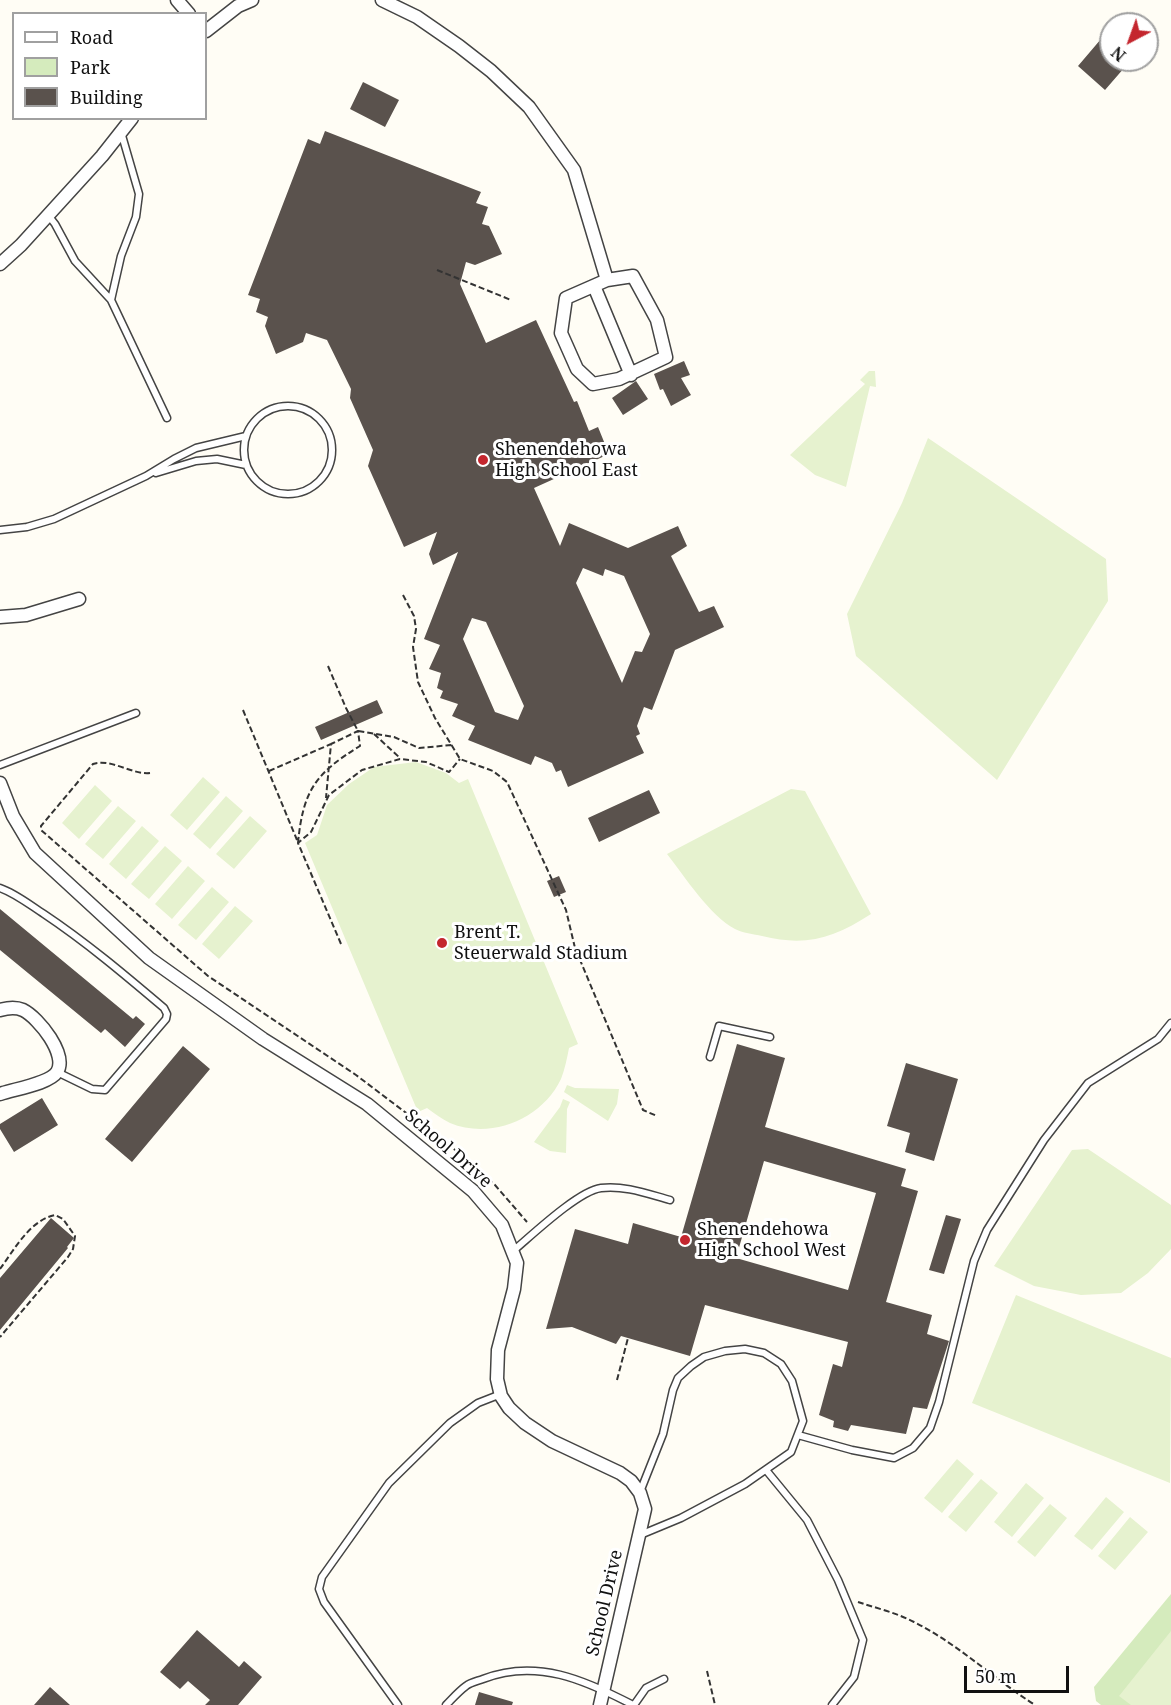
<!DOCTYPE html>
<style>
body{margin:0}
#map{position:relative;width:1171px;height:1705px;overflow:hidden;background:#fffdf5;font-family:"Noto Serif",serif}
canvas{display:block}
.legend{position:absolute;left:12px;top:12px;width:195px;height:108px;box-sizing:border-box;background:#fff;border:2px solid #a0a0a0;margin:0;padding:8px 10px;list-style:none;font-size:18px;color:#111}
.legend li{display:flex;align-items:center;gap:12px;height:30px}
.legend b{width:30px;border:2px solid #a0a0a0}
.north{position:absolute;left:1099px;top:12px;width:60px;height:60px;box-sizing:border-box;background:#fff;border:2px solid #a0a0a0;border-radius:50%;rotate:221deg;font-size:16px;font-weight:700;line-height:24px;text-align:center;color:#111}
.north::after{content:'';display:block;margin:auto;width:21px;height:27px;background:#c4262e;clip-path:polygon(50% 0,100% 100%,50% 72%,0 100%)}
.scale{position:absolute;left:964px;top:1666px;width:105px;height:27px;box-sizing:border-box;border:3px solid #111;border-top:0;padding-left:8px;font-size:18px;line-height:21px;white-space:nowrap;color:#111;-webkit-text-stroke:4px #fff;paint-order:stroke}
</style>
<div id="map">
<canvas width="1171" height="1705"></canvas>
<ul class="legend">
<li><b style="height:8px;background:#fff"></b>Road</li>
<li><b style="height:16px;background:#d5ebbd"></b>Park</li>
<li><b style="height:16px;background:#5a524d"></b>Building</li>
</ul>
<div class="north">N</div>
<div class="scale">50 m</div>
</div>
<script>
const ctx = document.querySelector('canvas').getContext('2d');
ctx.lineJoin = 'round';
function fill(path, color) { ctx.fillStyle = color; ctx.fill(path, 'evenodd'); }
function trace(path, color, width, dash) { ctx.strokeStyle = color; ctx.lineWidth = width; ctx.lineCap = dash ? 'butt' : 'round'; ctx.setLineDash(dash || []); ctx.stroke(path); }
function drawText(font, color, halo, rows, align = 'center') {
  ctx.font = font + ' "Noto Serif",serif'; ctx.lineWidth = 6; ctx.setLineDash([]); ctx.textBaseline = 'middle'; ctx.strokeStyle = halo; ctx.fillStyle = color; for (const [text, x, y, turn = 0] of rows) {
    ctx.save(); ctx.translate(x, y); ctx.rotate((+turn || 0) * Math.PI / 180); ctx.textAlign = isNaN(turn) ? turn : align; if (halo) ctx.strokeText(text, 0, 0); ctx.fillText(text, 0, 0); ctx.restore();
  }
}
fill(new Path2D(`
 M1171,1594V1705H1101L1096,1701L1094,1687Z`), '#d5ebbd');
fill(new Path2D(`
 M869,371H875L876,387L870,386L846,487L815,475L790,455L865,384L860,380Z
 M928,438L1106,559L1108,601L997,780L856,656L847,614L902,503Z
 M416,762L446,773L459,783L468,779L578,1044L569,1048C567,1058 565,1069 561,1079C542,1119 491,1140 450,1123C442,1119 434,1113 427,1108L418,1112L305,843L317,835L327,805L349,784L374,767Z
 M203,777L220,792L187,830L170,815Z
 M95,785L112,801L79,839L62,823Z
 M791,789L805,791L871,914C834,938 806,947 762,936C754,934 742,933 735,929C710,916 685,877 667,854Z
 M226,796L243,811L210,849L193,834Z
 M118,806L136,821L103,859L85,844Z
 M250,816L267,831L234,869L216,854Z
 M142,826L159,841L126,879L109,864Z
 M165,846L182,861L149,899L131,884Z
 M188,866L205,881L172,919L155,904Z
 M212,887L229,902L196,940L178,925Z
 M235,906L253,921L219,959L202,944Z
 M567,1085L575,1088L619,1089L617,1104L608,1121L564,1092Z
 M563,1099L570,1102L567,1109L566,1153L550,1151L534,1142L560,1107Z
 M1088,1149L1171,1205V1249L1148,1273L1121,1293L1081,1295L1034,1286L994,1266L1072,1150Z
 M1016,1295L1171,1358L1170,1483L972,1403Z
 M957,1459L974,1474L942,1513L924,1498Z
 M981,1479L998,1493L966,1532L948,1517Z
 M1026,1483L1044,1498L1012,1537L994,1522Z
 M1106,1497L1124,1512L1092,1550L1074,1536Z
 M1050,1504L1067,1518L1035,1557L1017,1542Z
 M1130,1517L1148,1532L1115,1570L1098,1556Z
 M1171,1631V1705H1131L1119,1696Z`), '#e6f2cf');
fill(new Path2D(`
 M1101,39L1111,48V60H1131L1105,90L1078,66Z
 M363,82L399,100L385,127L350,109Z
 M325,131L481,192L476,203L488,207L482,224L489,226L502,254L475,265L466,262L460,284L486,343L536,320L574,402L577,401L589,431L598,427L609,454L534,488L560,546L569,523L628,548L678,526L687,546L671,556L699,612L714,606L724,627L675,650L652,710L644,707L637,726L640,734L636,736L644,753L568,787L561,770L556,772L552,763L535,756L531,765L468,740L475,726L452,716L458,704L440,698L443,691L437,688L441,673L429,669L440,645L424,639L458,552L433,565L429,554L437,532L404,547L368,466L373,450L350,398L351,389L327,340L306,333L303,342L276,354L265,326L268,317L256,312L260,299L248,295L308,139L320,144ZM583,568L603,576L605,569L624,576L650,634L642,652L635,651L622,683L576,583ZM472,618L486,622L524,706L518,720L495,712L463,639Z
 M684,361L690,375L681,378L691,395L671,406L663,389L660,390L654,374Z
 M636,381L648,399L623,415L612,398Z
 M377,700L383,713L321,740L315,727Z
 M649,790L660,813L599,842L588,818Z
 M559,876L566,892L554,897L547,881Z
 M0,909L133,1019L136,1016L145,1024L125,1047L105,1029L101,1033L0,950Z
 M737,1044L785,1058L765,1127L906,1169L901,1186L918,1191L886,1302L932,1315L927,1334L949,1341L927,1409L913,1407L906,1434L851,1425L848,1431L833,1427L834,1421L819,1415L833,1364L842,1367L848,1342L705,1305L690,1356L621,1336L616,1344L572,1327L546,1329L575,1229L628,1244L633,1223L681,1237ZM764,1161L876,1193L848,1290L736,1258Z
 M183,1046L210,1069L132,1162L105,1139Z
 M906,1063L958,1079L934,1161L905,1152L910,1133L887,1126Z
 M42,1098L58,1125L14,1152L0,1129V1124Z
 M946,1215L961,1219L944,1274L929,1270Z
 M51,1218L74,1238L67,1247L68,1248L0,1330V1278Z
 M197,1630L239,1667L244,1661L262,1677L238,1705H205L210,1700L188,1681L180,1689L160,1672Z
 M50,1687L70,1705H34Z
 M479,1692L513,1702L512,1705H475Z`), '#5a524d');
const service = new Path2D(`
 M48,215L55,224L75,261L111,300L167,418
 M111,300L121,256L136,217L139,194L121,132
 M244 450a44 44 0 1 1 88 0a44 44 0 1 1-88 0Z
 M156,473L196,461L217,459L246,465
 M0,530L27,527L54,519L146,476L174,459L196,448L246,436
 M0,765L136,713
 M0,888C15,893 30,905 44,914C86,942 125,975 164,1008L167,1014L166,1019L105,1090L92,1089L57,1072
 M710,1057L719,1026L770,1037
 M513,1251C531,1236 578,1191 601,1188C624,1185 648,1194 670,1200
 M798,1435L852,1450L894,1458L913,1448L930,1428L939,1402L974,1261L987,1230L1044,1140L1088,1083L1158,1039L1171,1023
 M766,1470L807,1520L838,1580L863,1640L854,1677L832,1705
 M640,1535L681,1518L745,1484L791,1452L803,1421L792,1381L781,1364L764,1353L745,1349L725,1351L704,1357L691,1366L678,1378L673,1390L663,1434L640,1492
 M398,1705L324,1602L319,1589L322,1577L389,1483L450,1423L478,1403L501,1394
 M446,1705C452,1699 459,1691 466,1686C471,1682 478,1681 483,1679C536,1658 585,1680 633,1705
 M634,1705L646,1688L664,1679`);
const minor = new Path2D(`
 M177,0L189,14
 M382,0L417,17L459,46L491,71L529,107L574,170L607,280
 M206,31L238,6L252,0
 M0,264L21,245L102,156L132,118
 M633,276L657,320L666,357L619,379L593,384L577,369L561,333L566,298L607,280Z
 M594,286L631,375
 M0,617L26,615L79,599
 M0,783L13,816L35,853L149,958L263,1039L367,1104L473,1191L502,1225L517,1263L514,1289L498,1350L497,1379L501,1396L509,1408L525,1423L552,1441L620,1473L631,1481L640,1493L645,1509L600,1705
 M0,1010C7,1008 16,1007 23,1010C39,1018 68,1055 57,1072C49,1084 14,1089 0,1094`);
trace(service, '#444', 9);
trace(minor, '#444', 15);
trace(new Path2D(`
 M437,270L511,300
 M403,595L414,616L416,629L413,647L418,682L435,718L460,759L493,771L507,782L566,910L575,948L643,1110L657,1116
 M328,666L346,708L358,731L394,737L419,748L452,745
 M243,710L297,840
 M374,734L400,758
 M269,771L331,744L326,798
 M150,773C132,775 111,758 93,764L41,826V830L208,976L356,1075L463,1156L495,1185L527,1222
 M298,843C303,790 316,773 360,746L358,731L331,744
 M341,944L298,843L311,832L329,795L362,770L400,759L426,762L449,772L460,759
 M0,1269C14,1250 30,1220 55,1215L63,1219L75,1236L73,1249L68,1257L0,1337
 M617,1380L628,1338
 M858,1602C876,1608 897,1613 914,1622C958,1644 994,1679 1035,1705
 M707,1671L715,1705`), '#333', 2, [6, 3]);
trace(service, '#fff', 6);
trace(minor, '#fff', 12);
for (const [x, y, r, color] of [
 [483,460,6,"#c4262e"],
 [442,943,6,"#c4262e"],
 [685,1240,6,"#c4262e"]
]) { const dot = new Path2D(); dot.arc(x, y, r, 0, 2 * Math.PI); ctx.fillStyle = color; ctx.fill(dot); trace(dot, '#fff', 2); }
drawText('18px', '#111', '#fff', [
 ["Shenendehowa",495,450],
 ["High School East",495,471],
 ["Brent T.",454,933],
 ["Steuerwald Stadium",454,954],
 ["Shenendehowa",697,1230],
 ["High School West",697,1251]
], 'left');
drawText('18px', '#111', '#fff', [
 ["School Drive",448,1149,41],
 ["School Drive",605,1603,-77]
]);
</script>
